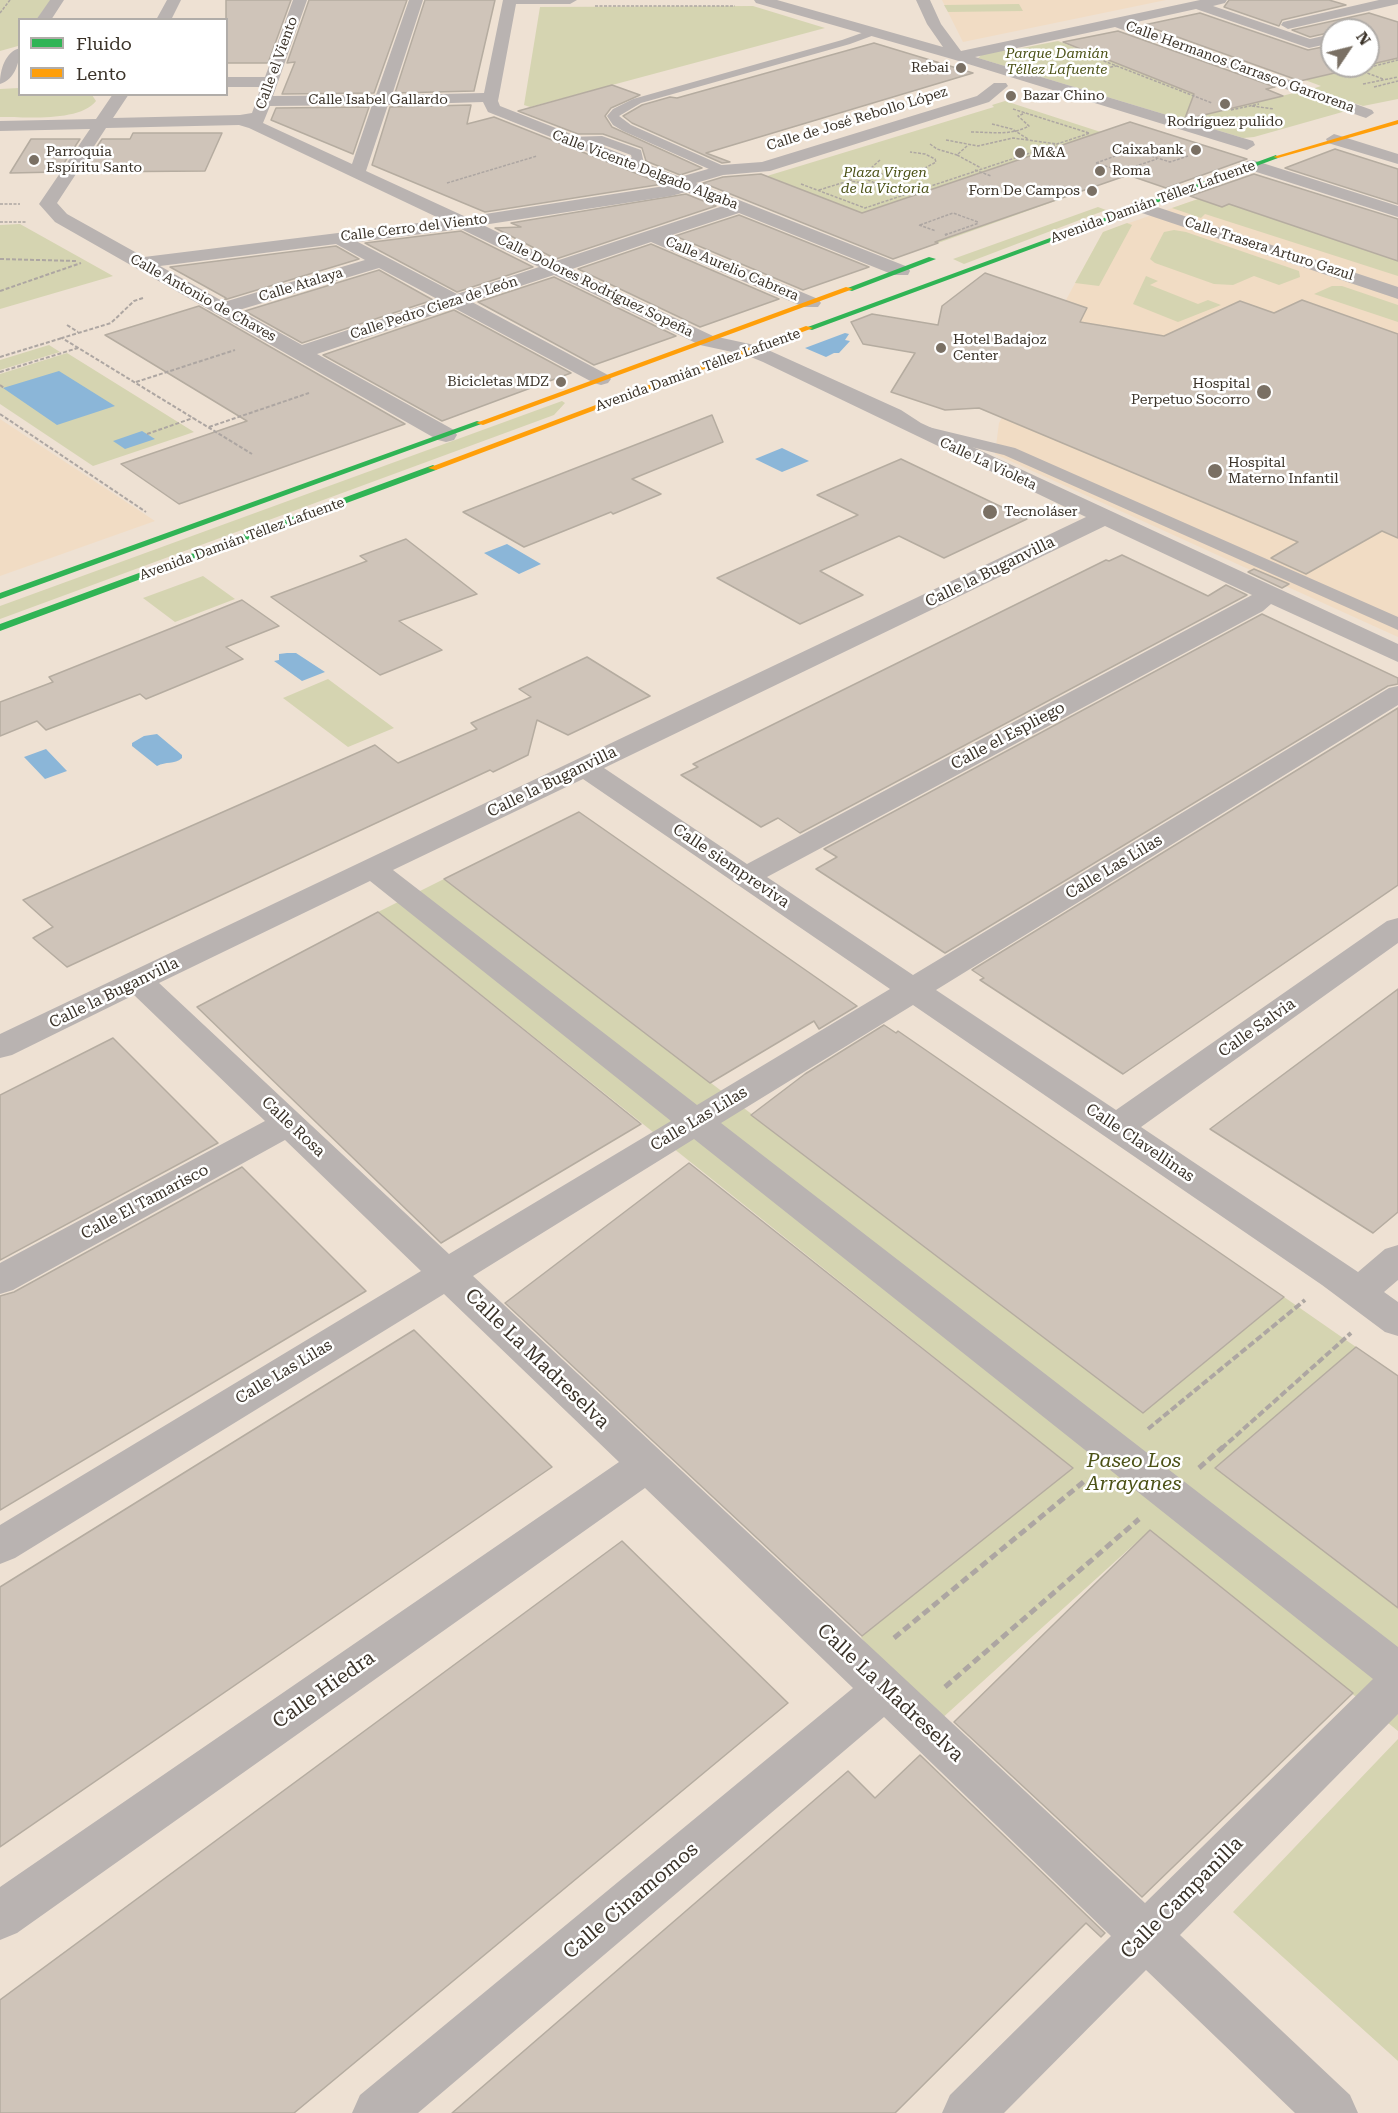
<!DOCTYPE html>
<meta charset="utf-8">
<style>
body{margin:0}
#map{position:relative;width:1398px;height:2113px;overflow:hidden;background:#eee1d3;font-family:"Roboto Serif",serif}
canvas{display:block}
.legend{position:absolute;left:18px;top:18px;width:210px;height:78px;box-sizing:border-box;background:#fff;border:2px solid #b1ada9;margin:0;padding:8px 10px;list-style:none;font-size:18px;color:#3b3329}
.legend li{display:flex;align-items:center;gap:12px;height:30px}
.legend b{width:30px;border:2px solid #b1ada9}
.north{position:absolute;left:1320px;top:18px;width:60px;height:60px;box-sizing:border-box;background:#fff;border:2px solid #b1ada9;border-radius:50%;rotate:55deg;font-size:16px;font-weight:700;line-height:24px;text-align:center;color:#3b3329}
.north::after{content:'';display:block;margin:auto;width:21px;height:27px;background:#7a7064;clip-path:polygon(50% 0,100% 100%,50% 72%,0 100%)}
</style>
<div id="map">
<canvas width="1398" height="2113"></canvas>
<ul class="legend">
<li><b style="height:8px;background:#30b455"></b>Fluido</li>
<li><b style="height:8px;background:#ff9f0a"></b>Lento</li>
</ul>
<div class="north">N</div>
</div>
<script>
const ctx = document.querySelector('canvas').getContext('2d');
ctx.lineJoin = 'round';
function fill(path, color) { ctx.fillStyle = color; ctx.fill(path, 'evenodd'); }
function trace(path, color, width, dash) { ctx.strokeStyle = color; ctx.lineWidth = width; ctx.lineCap = dash ? 'butt' : 'round'; ctx.setLineDash(dash || []); ctx.stroke(path); }
function drawText(font, color, halo, rows, align = 'center') {
  ctx.font = font + ' "Roboto Serif",serif'; ctx.lineWidth = 5; ctx.setLineDash([]); ctx.textBaseline = 'middle'; ctx.strokeStyle = halo; ctx.fillStyle = color; for (const [text, x, y, turn = 0] of rows) {
    ctx.save(); ctx.translate(x, y); ctx.rotate((+turn || 0) * Math.PI / 180); ctx.textAlign = isNaN(turn) ? turn : align; if (halo) ctx.strokeText(text, 0, 0); ctx.fillText(text, 0, 0); ctx.restore();
  }
}
fill(new Path2D(`
 M942,0H1166L963,42Z
 M1198,199L1398,261V637L995,454L999,423L1103,232Z
 M0,419L155,521L0,576Z`), '#f1dcc4');
fill(new Path2D(`
 M0,0H51L37,19L20,20L18,46L0,51Z
 M1019,4L1023,11L948,12L944,5Z
 M753,6L825,28L530,107L524,105L540,7Z
 M1058,41L1232,108L1298,92L1346,111L1254,137L1243,138L978,58L981,55L1008,49L1012,50Z
 M1398,58V99L1363,106L1312,89L1321,86L1305,80Z
 M19,88L20,94L92,95L96,101C80,122 25,117 0,117V89Z
 M1005,101L1178,157L1119,178L1042,152L999,166L1075,194L938,243L767,176L994,107L992,105Z
 M1198,199L1222,207L1229,204L1398,261V276L1205,214L1201,218L1172,208Z
 M1098,207L1106,210L964,264L953,259Z
 M1127,223L1132,225L1099,286L1075,283L1103,232Z
 M20,224L113,276L0,309V225Z
 M1174,230L1186,232L1299,271L1300,277L1279,285L1254,276L1233,285L1214,284L1155,263L1150,259L1164,232Z
 M1146,276L1158,281L1150,285L1198,304L1208,300L1221,305L1178,322L1133,304Z
 M1332,286H1342L1398,305V322L1314,294Z
 M49,345L60,352L0,370V360Z
 M67,353L194,432L93,466L0,404V374Z
 M562,401L565,403L554,415L0,619V606Z
 M203,576L235,599L175,622L143,598Z
 M328,679L394,728L348,747L283,698Z
 M444,879L1143,1413L1284,1297L1356,1347L1215,1468L1398,1608V1731L1150,1530L929,1730L861,1637L1073,1468L378,912Z
 M1398,1739V2061L1233,1912Z`), '#d5d4b1');
fill(new Path2D(`
 M845,333L849,334L845,340L850,341L839,353H834L826,357L805,348Z
 M59,371L115,406L57,425L3,388Z
 M142,431L155,439L125,449L113,441Z
 M782,448L809,461L782,472L755,459Z
 M507,544L541,564L519,574L484,553Z
 M287,653H296L325,672L302,681L274,661L279,660V654Z
 M157,734L182,755V758C174,765 166,761 157,766L132,746V743L144,736Z
 M46,749L67,771L45,779L24,757Z`), '#8bb6d8');
const building = new Path2D(`
 M226,0H291L268,63H226Z
 M309,0H407L374,93L282,94L295,62L287,63Z
 M425,0H495L474,91L395,93Z
 M1229,0H1329L1346,5L1282,20L1279,26L1224,7Z
 M1200,13L1308,50L1332,45V66H1365L1300,81L1144,25Z
 M1369,13L1398,22V58L1368,65V30H1332V32L1310,37L1292,30Z
 M1118,31L1275,87L1266,89L1283,96L1187,119L1185,118L1194,94L1063,42Z
 M874,43L973,73L706,153L730,162L722,163L632,123L623,116L642,105L670,97L677,98Z
 M612,85L640,95L611,108L605,116L612,127L702,168L680,175L646,161L642,148L603,134H578L518,111Z
 M471,105L467,124L494,117L663,184L485,212L372,165L390,107Z
 M369,107L353,154L271,120L276,108Z
 M1130,122L1247,159L1166,188L1128,175L935,242L938,243L893,259L703,183L723,177L761,174L862,213Z
 M133,133H222L205,171L80,172L102,139H130Z
 M31,139H80L58,172L10,173Z
 M1335,149L1398,169V204L1285,168Z
 M1254,174L1398,219V261L1229,204L1222,207L1190,196Z
 M686,194L716,206L556,259L495,228L521,227L511,223Z
 M739,215L869,267L803,290L675,236Z
 M461,231L533,267L457,292L365,243Z
 M651,244L779,299L700,327L578,269Z
 M336,246L359,259L224,300L226,298L170,267Z
 M379,270L433,300L302,343L245,311Z
 M985,273L1087,308L1080,322L1164,336L1240,301L1274,313L1302,300L1398,334V538L1382,531L1306,574L1271,558L1298,542L979,408L945,410L891,392L915,353L863,344L851,322L872,314L938,325L942,306Z
 M554,277L676,336L594,365L478,302Z
 M199,306L405,424L179,504L121,464L247,421L105,335Z
 M454,310L571,373L442,421L323,355Z
 M712,415L723,442L632,479L661,494L613,514L611,512L524,547L463,512Z
 M901,459L1027,519L944,558L899,536L820,571L863,595L800,624L717,578L858,515L817,495Z
 M406,539L477,594L399,621L442,650L380,675L271,597L367,561L360,556Z
 M1122,555L1208,596L1226,585L1247,595L800,833L778,818L761,827L681,775L698,767L693,764L1106,560L1109,561Z
 M1254,569L1289,584L1282,588L1248,572Z
 M242,600L279,626L226,647L243,659L146,699L140,694L46,730L37,721L0,736V702L53,682L49,677Z
 M1262,614L1398,678V684L1388,686L945,953L816,869L837,857L824,849Z
 M587,657L650,696L568,735L537,720L528,755L493,772L490,770L67,967L33,938L53,927L23,900L375,745L398,763L477,729L471,723L531,697L519,689Z
 M1398,708V885L1123,1074L980,980L984,978L972,970Z
 M579,812L857,1006L819,1029L814,1021L710,1083L444,879Z
 M378,912L641,1124L441,1243L197,1007Z
 M1398,989V1212L1373,1233L1210,1129Z
 M884,1025L896,1033L898,1031L1284,1297L1143,1413L751,1115L805,1074Z
 M113,1038L218,1143L0,1260V1095Z
 M689,1163L1073,1468L862,1636L505,1303Z
 M242,1167L366,1291L0,1510V1296L14,1292Z
 M414,1330L552,1467L0,1847V1587Z
 M1356,1347L1398,1376V1608L1215,1468Z
 M1150,1530L1353,1693L1142,1897L954,1722Z
 M622,1541L788,1703L294,2113H0V2000Z
 M920,1755L1105,1933L1101,1937L1086,1923L895,2113H452L848,1771L875,1798Z`);
fill(building, '#cfc4b9');
trace(building, '#b5aca0', 1.5);
trace(new Path2D(`
 M595,6H735
 M0,13L10,0
 M1091,56L1212,103
 M1097,70L1116,66
 M1359,70L1383,79
 M1339,75L1398,60
 M1363,84L1398,77
 M1374,87L1398,81
 M1252,106L1274,109
 M1013,109L1089,133
 M1231,110L1259,104
 M992,124L1012,129L1028,139
 M971,132C992,132 1010,136 1029,126L1018,116L1025,113
 M946,140L978,146L1013,138L1057,144
 M930,144L937,149L957,155
 M967,146L957,155L981,168
 M1096,163L1132,150L1170,162L1188,156
 M1096,163L1121,171L1157,159
 M852,170L869,168L882,174
 M975,170L991,176
 M845,171L850,181L875,185
 M847,171L903,195
 M861,177L880,160
 M447,183L537,156
 M801,184L865,208L1090,133
 M819,190L861,177L925,168L936,162L935,159L925,154L910,152
 M0,204H20
 M0,222H26
 M919,225L936,231
 M920,225L953,213L978,222
 M945,235L979,223`), '#ada6a2', 1.5, [3, 1.5]);
trace(new Path2D(`
 M945,235L947,234
 M0,259L76,261
 M0,291L81,263
 M143,298L134,301L111,323L62,338L252,454
 M67,325L78,332
 M0,357L62,338
 M0,372L78,348
 M136,382L235,350
 M0,385L4,388
 M0,414L146,512
 M209,427L309,393
 M147,434L193,418`), '#ada6a2', 2, [4, 2]);
trace(new Path2D(`
 M1148,1429L1305,1300
 M1221,1449L1351,1333`), '#ada6a2', 4, [7, 3]);
trace(new Path2D(`
 M1199,1468L1223,1447
 M894,1638L1087,1479
 M945,1687L1139,1519`), '#ada6a2', 5, [8, 4.5]);
fill(new Path2D(`
 M873,29L878,32L877,34L850,44L641,103L619,116L631,125L726,167L728,170L726,173H718L623,131L613,125L607,116L613,109L633,99L842,40Z
 M602,136L641,150L645,168L643,171H635L631,155L601,144L570,145L564,141L570,137Z
 M920,425L1015,448L1398,617V630L1004,455L914,433L912,430Z`), '#b9b3b1');
fill(new Path2D(`
 M50,0H64L51,20H36Z
 M167,0H181L171,20H156Z
 M293,0H307L273,96L376,95L409,0H423L392,95L484,93L503,0H577L570,4H516L498,101L500,106L680,177L722,165L762,162L977,96L994,83H1006L1008,86L989,102L770,171L723,175L696,183L908,267L910,271L908,275H894L739,213L669,236L818,299L821,303L818,307H804L651,242L572,269L713,336L759,346L777,354L901,410L921,423L1398,644V662L1271,604L1263,611L767,877L913,975L1389,688L1398,686V705L936,990L1116,1110L1387,921L1398,918V943L1141,1127L1358,1272L1385,1249L1398,1245V1280L1384,1292L1398,1302V1336L1385,1332L1322,1285L913,1005L721,1123L1398,1647V1714L1180,1935L1350,2095L1358,2113H1295L1146,1970L1004,2113H942L950,2095L1111,1936L884,1717L418,2113H352L360,2095L853,1688L645,1488L17,1933L0,1940V1887L619,1462L444,1294L15,1558L0,1564V1525L421,1271L285,1140L13,1290L0,1294V1263L265,1121L134,995L12,1055L0,1058V1034L1086,517L763,362L746,355L700,345L554,275L472,302L608,375L611,379L608,383L601,385L594,383L454,308L317,354L454,430L457,435L454,440L446,442L438,440L55,222L39,204L90,129L0,131V121L96,119L113,94H129L113,118L240,115L252,113L261,87H226V77H265ZM483,102L488,112L671,185L466,217L366,171L388,105ZM372,105L352,164L263,123L270,106ZM239,125L249,128L443,220L144,257L67,214L57,203L106,128ZM686,192L723,206L556,261L483,225L671,196ZM461,229L539,267L457,294L358,242ZM336,244L365,260L224,302L160,266ZM379,268L439,300L302,345L239,310ZM1105,526L1252,595L747,864L604,768ZM583,779L890,989L697,1105L393,870ZM370,881L671,1121L449,1254L159,983ZM694,1139L1373,1679L1145,1903L473,1276Z
 M754,0H777L943,47L927,24L916,0H930L941,24L961,51L1200,0H1227L1225,3L1213,6L1310,39L1332,34V43L1309,48L1196,9L1132,23L1372,110L1374,113L1366,118L1360,116L1115,27L975,57L1253,141L1255,145L1247,150L952,59L756,3Z
 M1379,0H1398V4L1288,29L1281,25L1283,22Z
 M20,48C20,61 15,80 0,84C0,70 5,52 20,48Z
 M1334,134L1398,154V164L1328,143L1326,139Z
 M1253,160L1398,206V217L1247,169L1244,165L1247,161Z
 M1139,201L1398,287V299L1133,210L1130,206L1133,202Z`), '#b9b3b1');
fill(new Path2D(`
 M1276,155L1278,158L812,330L805,328Z
 M929,257L936,259L852,291L845,289Z
 M477,421L484,423L0,599V593Z
 M433,465L438,468L436,470L0,631V624Z`), '#30b455');
fill(new Path2D(`
 M1398,120V124L1278,158L1273,157Z
 M846,287L853,289L483,425L476,423Z
 M806,326L813,328L436,470L428,468Z`), '#ff9f0a');
for (const [x, y, r, color] of [
 [961,68,6,"#7a7064"],
 [1011,96,6,"#7a7064"],
 [1225,104,6,"#7a7064"],
 [1196,150,6,"#7a7064"],
 [1020,153,6,"#7a7064"],
 [34,160,6,"#7a7064"],
 [1100,171,6,"#7a7064"],
 [1092,191,6,"#7a7064"],
 [941,348,6,"#7a7064"],
 [561,382,6,"#7a7064"],
 [1264,392,8,"#7a7064"],
 [1215,471,8,"#7a7064"],
 [990,512,8,"#7a7064"]
]) { const dot = new Path2D(); dot.arc(x, y, r, 0, 2 * Math.PI); ctx.fillStyle = color; ctx.fill(dot); trace(dot, '#fff', 2); }
drawText('italic 14px', '#4c5217', '#fff', [
 ["Parque Damián",1057,54],
 ["Téllez Lafuente",1057,70],
 ["Plaza Virgen",885,173],
 ["de la Victoria",885,189]
]);
drawText('14px', '#3b3329', '#fff', [
 ["Calle el Viento",277,63,-70],
 ["Calle Hermanos Carrasco Garrorena",1240,67,20],
 ["Calle Isabel Gallardo",378,100],
 ["Calle de José Rebollo López",857,119,-17],
 ["Calle Vicente Delgado Algaba",645,170,21],
 ["Avenida Damián Téllez Lafuente",1153,202,-20],
 ["Calle Cerro del Viento",414,228,-7],
 ["Calle Trasera Arturo Gazul",1269,249,18],
 ["Calle Aurelio Cabrera",732,269,23],
 ["Calle Atalaya",301,285,-17],
 ["Calle Dolores Rodríguez Sopeña",595,286,26],
 ["Calle Antonio de Chaves",203,298,29],
 ["Calle Pedro Cieza de León",434,308,-18],
 ["Avenida Damián Téllez Lafuente",698,370,-20],
 ["Calle La Violeta",988,464,25],
 ["Avenida Damián Téllez Lafuente",242,539,-20]
]);
drawText('14px', '#3b3329', '#fff', [
 ["Rebai",949,68,"right"],
 ["Bazar Chino",1023,96],
 ["Rodríguez pulido",1225,122,"center"],
 ["Caixabank",1184,150,"right"],
 ["Parroquia",46,152],
 ["Espíritu Santo",46,168],
 ["M&A",1032,153],
 ["Roma",1112,171],
 ["Forn De Campos",1080,191,"right"],
 ["Hotel Badajoz",953,340],
 ["Center",953,356],
 ["Bicicletas MDZ",549,382,"right"],
 ["Hospital",1250,384,"right"],
 ["Perpetuo Socorro",1250,400,"right"],
 ["Hospital",1228,463],
 ["Materno Infantil",1228,479],
 ["Tecnoláser",1004,512]
], 'left');
drawText('16px', '#3b3329', '#fff', [
 ["Calle la Buganvilla",990,572,-26],
 ["Calle el Espliego",1008,736,-28],
 ["Calle la Buganvilla",552,782,-26],
 ["Calle siempreviva",731,866,34],
 ["Calle Las Lilas",1114,867,-31],
 ["Calle la Buganvilla",114,993,-26],
 ["Calle Salvia",1257,1028,-35],
 ["Calle Las Lilas",699,1119,-31],
 ["Calle Rosa",293,1127,43],
 ["Calle Clavellinas",1140,1143,34],
 ["Calle El Tamarisco",145,1202,-28],
 ["Calle Las Lilas",284,1372,-31]
]);
drawText('20px', '#3b3329', '#fff', [
 ["Calle La Madreselva",537,1359,44],
 ["Calle Hiedra",324,1690,-35],
 ["Calle La Madreselva",890,1693,43],
 ["Calle Campanilla",1182,1898,-45],
 ["Calle Cinamomos",631,1901,-40]
]);
drawText('italic 20px', '#4c5217', '#fff', [
 ["Paseo Los",1134,1461],
 ["Arrayanes",1134,1484]
]);
</script>
